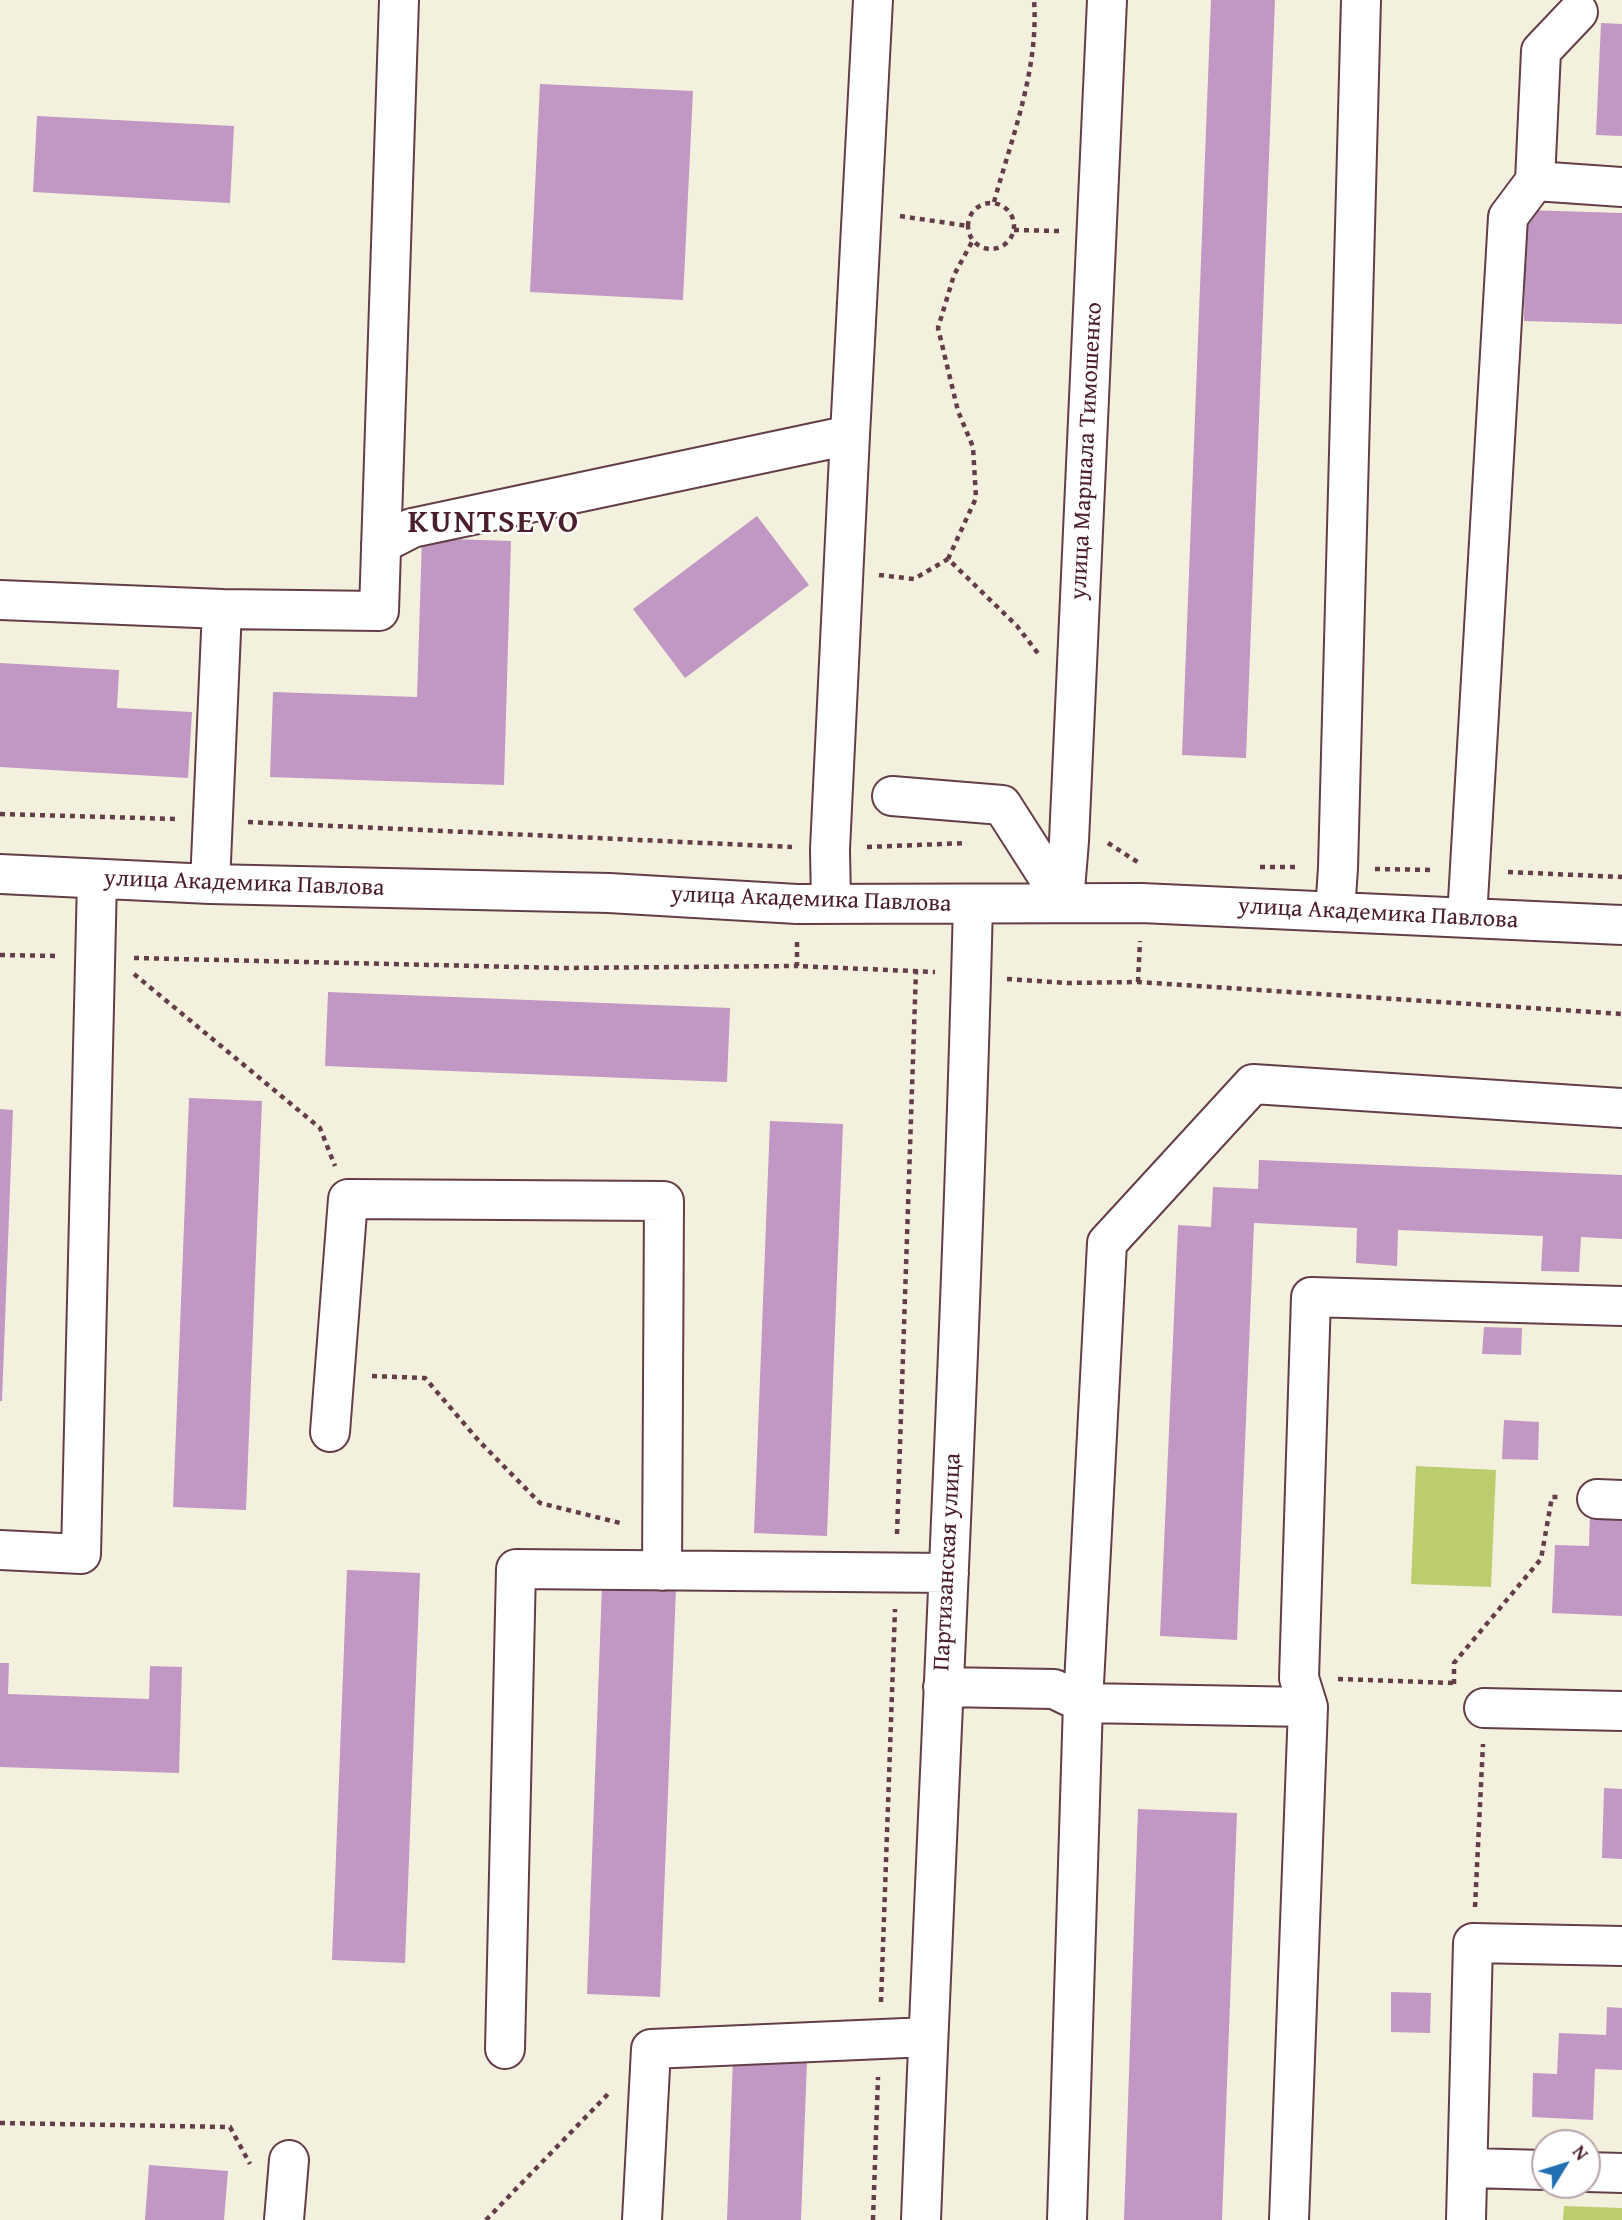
<!DOCTYPE html>
<meta charset="utf-8">
<style>
body{margin:0}
#map{position:relative;width:1622px;height:2220px;overflow:hidden;background:#f4f0de;font-family:"Gentium Book Plus",serif}
canvas{display:block}
.north{position:absolute;left:1531px;top:2129px;width:70px;height:70px;box-sizing:border-box;background:#fff;border:2px solid #b7a5aa;border-radius:50%;rotate:52deg;font-size:19px;font-weight:700;line-height:28px;text-align:center;color:#4a1f2b}
.north::after{content:'';display:block;margin:auto;width:24px;height:32px;background:#1f6fb2;clip-path:polygon(50% 0,100% 100%,50% 72%,0 100%)}
</style>
<div id="map">
<canvas width="1622" height="2220"></canvas>
<div class="north">N</div>
</div>
<script>
const ctx = document.querySelector('canvas').getContext('2d');
ctx.lineJoin = 'round';
function fill(path, color) { ctx.fillStyle = color; ctx.fill(path, 'evenodd'); }
function trace(path, color, width, dash) { ctx.strokeStyle = color; ctx.lineWidth = width; ctx.lineCap = dash ? 'butt' : 'round'; ctx.setLineDash(dash || []); ctx.stroke(path); }
function drawText(font, color, halo, rows, align = 'center') {
  ctx.font = font + ' "Gentium Book Plus",serif'; ctx.lineWidth = 5; ctx.setLineDash([]); ctx.textBaseline = 'middle'; ctx.strokeStyle = halo; ctx.fillStyle = color; for (const [text, x, y, turn = 0] of rows) {
    ctx.save(); ctx.translate(x, y); ctx.rotate((+turn || 0) * Math.PI / 180); ctx.textAlign = isNaN(turn) ? turn : align; if (halo) ctx.strokeText(text, 0, 0); ctx.fillText(text, 0, 0); ctx.restore();
  }
}
fill(new Path2D(`
 M1416,1466L1496,1470L1491,1587L1411,1584Z
 M1564,2206L1622,2208V2220H1563Z`), '#bccd70');
fill(new Path2D(`
 M1211,0H1275L1246,758L1182,755Z
 M1601,23L1622,24V136L1596,135Z
 M540,84L693,91L683,300L530,292Z
 M37,116L234,126L230,203L33,192Z
 M1526,210L1622,213V324L1524,321Z
 M757,516L809,585L685,678L633,609Z
 M422,538L511,541L504,785L270,777L273,692L417,697Z
 M0,663L119,670L117,708L192,712L188,778L0,767Z
 M328,992L730,1008L727,1082L325,1066Z
 M189,1098L262,1101L246,1510L173,1507Z
 M0,1109L13,1110L2,1401H0Z
 M770,1121L843,1124L827,1536L754,1533Z
 M1259,1160L1622,1175V1239L1581,1237L1579,1272L1541,1271L1543,1236L1398,1230L1397,1266L1356,1263L1357,1228L1254,1223L1237,1640L1160,1636L1178,1225L1211,1227L1213,1187L1258,1189Z
 M1484,1327L1522,1328L1521,1355L1482,1354Z
 M1504,1420L1539,1422L1538,1460L1502,1459Z
 M1590,1513L1622,1515V1616L1552,1613L1555,1545L1589,1546Z
 M347,1570L420,1573L405,1963L332,1960Z
 M602,1585L676,1588L660,1997L587,1994Z
 M0,1663H9L8,1694L149,1699L150,1666L182,1667L179,1773L0,1767Z
 M1604,1788L1622,1789V1859L1602,1858Z
 M1138,1809L1237,1813L1222,2220H1124Z
 M1391,1992L1431,1993L1430,2033L1391,2032Z
 M1607,2007L1622,2008V2070L1595,2069L1593,2120L1532,2117L1533,2073L1557,2074L1559,2033L1606,2035Z
 M733,2058L807,2061L801,2220H727Z
 M149,2165L228,2171L224,2220H145Z`), '#c098c3');
const minor = new Path2D(`
 M1535,181L1622,187
 M381,544L412,528L850,435
 M0,600L222,609L379,611L399,0
 M892,796L1002,805L1064,902
 M0,874L210,884L609,893L797,904L1141,903L1622,925
 M210,884L222,609
 M1064,902L1069,841L1107,0
 M831,904L830,849L850,435L873,0
 M1335,912L1338,868L1361,0
 M1467,918L1508,217L1535,181L1541,51L1578,12
 M330,1432L348,1199L664,1201L662,1571
 M1597,1499L1622,1500
 M0,1550L81,1554L97,880
 M943,1687L1054,1689L1083,1703L1308,1707
 M1484,1708L1622,1711
 M505,2049L516,1569L949,1573
 M1469,2168L1545,2170
 M1587,2172L1622,2173
 M284,2220L289,2160
 M642,2220L651,2049L928,2037
 M921,2220C938,1781 962,1343 973,904
 M1067,2220L1083,1703L1107,1243L1253,1084L1622,1108
 M1289,2220L1308,1707L1299,1678L1311,1297L1622,1306
 M1466,2220L1473,1943L1622,1946`);
trace(minor, '#643e46', 42);
trace(new Path2D(`
 M994,202C1012,137 1039,69 1034,0
 M968 226a23 23 0 1 1 46 0a23 23 0 1 1-46 0Z
 M900,216L968,226
 M1014,230L1059,231
 M948,559L976,498L973,447L958,411L938,328L954,275L973,240
 M879,575L914,579L948,559L1017,626L1040,656
 M0,814L177,819
 M248,822L792,847
 M1108,843L1139,863
 M867,847L967,843
 M1260,867H1300
 M1375,869L1433,870
 M1508,872L1622,877
 M797,942V966L935,972
 M0,955L59,956
 M134,958L562,968L797,966
 M134,974L320,1128L335,1166
 M1007,979L1067,983L1138,982L1622,1014
 M1138,982L1140,941
 M372,1376L425,1378L479,1441L540,1503L624,1524
 M897,1534L916,970
 M1338,1679L1453,1683
 M1454,1684V1663L1541,1559L1552,1497H1561
 M1475,1907L1483,1744
 M881,2002L895,1609
 M0,2123L230,2127L250,2164
 M486,2220L609,2093
 M873,2220L878,2077`), '#643e46', 4.5, [5, 5]);
trace(minor, '#fff', 38);
drawText('24px', '#4a1f2b', '#fff', [
 ["улица Маршала Тимошенко",1087,451,-87],
 ["улица Академика Павлова",244,884,2],
 ["улица Академика Павлова",811,900,2],
 ["улица Академика Павлова",1378,914,3],
 ["Партизанская улица",948,1562,-87]
]);
ctx.letterSpacing = '2px';
drawText('bold 32px', '#4a1f2b', '#fff', [
 ["KUNTSEVO",494,524]
]);
ctx.letterSpacing = '0px';
</script>
